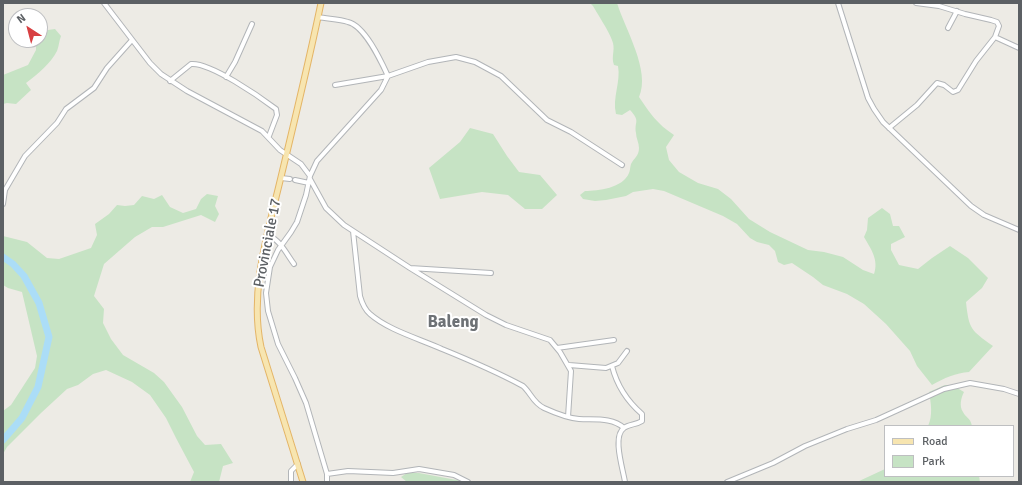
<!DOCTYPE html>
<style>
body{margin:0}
#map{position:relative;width:1022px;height:485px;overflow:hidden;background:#edebe5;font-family:Signika,sans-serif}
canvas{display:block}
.frame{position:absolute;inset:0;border:4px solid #5c6064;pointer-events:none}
.legend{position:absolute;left:884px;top:425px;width:130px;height:52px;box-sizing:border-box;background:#fff;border:1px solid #bebfc1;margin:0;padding:5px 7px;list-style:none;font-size:12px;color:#5c6064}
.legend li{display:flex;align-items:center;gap:8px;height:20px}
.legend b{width:20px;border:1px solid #bebfc1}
.north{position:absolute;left:8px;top:8px;width:40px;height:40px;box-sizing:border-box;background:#fff;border:1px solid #bebfc1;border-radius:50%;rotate:324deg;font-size:11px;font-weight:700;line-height:16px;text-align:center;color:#5c6064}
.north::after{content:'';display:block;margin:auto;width:14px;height:18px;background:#d84042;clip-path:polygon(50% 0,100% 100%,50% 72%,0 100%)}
</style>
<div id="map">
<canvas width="1022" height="485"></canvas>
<div class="frame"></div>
<ul class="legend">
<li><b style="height:5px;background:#f7e5b0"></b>Road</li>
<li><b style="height:11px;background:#c6e3c4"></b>Park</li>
</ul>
<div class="north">N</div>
</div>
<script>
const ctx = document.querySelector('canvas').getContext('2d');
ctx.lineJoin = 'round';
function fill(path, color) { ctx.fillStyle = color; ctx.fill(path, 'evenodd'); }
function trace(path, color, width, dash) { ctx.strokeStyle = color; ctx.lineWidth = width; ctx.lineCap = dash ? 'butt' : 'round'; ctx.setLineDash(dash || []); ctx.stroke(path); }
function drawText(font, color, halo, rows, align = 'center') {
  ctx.font = font + ' Signika,sans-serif'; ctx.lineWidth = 4; ctx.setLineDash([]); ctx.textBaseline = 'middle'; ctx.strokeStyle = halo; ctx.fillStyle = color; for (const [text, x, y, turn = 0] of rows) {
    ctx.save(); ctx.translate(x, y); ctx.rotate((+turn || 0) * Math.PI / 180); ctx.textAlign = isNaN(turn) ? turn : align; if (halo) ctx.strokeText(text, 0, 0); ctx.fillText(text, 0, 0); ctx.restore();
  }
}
fill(new Path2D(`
 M590,3H617C625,29 651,71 639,97C650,113 657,124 674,135L666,147L669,160L679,172L698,183L718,189L731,199L749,219L770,232L808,250L824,252L843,257L863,270L874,274C879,260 871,249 864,237L867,230L868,218L882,208L890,214L893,226H899L905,237L891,244V250L899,265L918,269L932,258L950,246L968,258L988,278L982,288L966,302C969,330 971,330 993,346L969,372C956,373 944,378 932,385L917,366L910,351L886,324L864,304L847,294L823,285L813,277L792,263L784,265L778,262L775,251L769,245L757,242L750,238L737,224L723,216L664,191L653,189L633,192L626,196L606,200L595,201L583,199L580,195L585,191C598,191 623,188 629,173C630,171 630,167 631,164C634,158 639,156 639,148C639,143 636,138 636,133C634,121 641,122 630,110L622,115L616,114C612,98 621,82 618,66L614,65C611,57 615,51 613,43C611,34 598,15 593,6Z
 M55,29L61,36C59,41 59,46 57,51C51,63 37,75 26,83L31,90L16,104L7,103L3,104V75L28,65L36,50V40H40V36L48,30Z
 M470,128L493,134L507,156L519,172L540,175L557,195L542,209H525L508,195L482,192L440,199L429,168L460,142Z
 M207,194L218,196L215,206L219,214L215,222L201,215L163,227H152L135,237L104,264L94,296L104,309L103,323L111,339L123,355L154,373L164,382L182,407L197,436L205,445L221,444L233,463L223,466L219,482H190L194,472L176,438L166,418L150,395L132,382L106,370L93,374L78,385L67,389L41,413L7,447L3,454V411L11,405L35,368L37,356L22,292L8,288L3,285V236L27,242L47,258L59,259L91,248L97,235L95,224L109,214L117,205L125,206L134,205L142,196L154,199L162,195L170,207L183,213L196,209L201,199Z
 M945,385H952L964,392C961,398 959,406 963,412C966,418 970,417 972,426H928C933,416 931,403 929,392Z
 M885,469V476H979L980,482H857Z
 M407,473H419L467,482H407L401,477Z`), '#c6e3c4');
trace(new Path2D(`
 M3,257L13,264L24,276L39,303L49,337L38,387L22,418L3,440`), '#abddf7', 7);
const minor = new Path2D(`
 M104,3L150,63L161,74L187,91L262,131L280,150L301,164L310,176
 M838,3L868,98L874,109L883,122L971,206L984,215L1019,230
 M318,17C328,19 339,19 348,22C365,26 381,61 388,76L381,90L317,161L310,176L306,195L297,222L291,232L278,250L270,267L266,293L268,311L278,344L295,378L306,403L327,474V482
 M948,28L957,11
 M995,37L1019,48
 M226,77L235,62L252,24
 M170,81L191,64C210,62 260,97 276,109L277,115L269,136
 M335,85L388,76L428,62L456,57L475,62L501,76L547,120L571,132L622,165
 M889,128L917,105L937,83L944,85L953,92L958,90L976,61L995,37L999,26L997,22L991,20L965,14L939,6L916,3
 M281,178L290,179
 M310,179L326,208L344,225L410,268L491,273
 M295,180L309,183
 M3,204L5,190L25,156L57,123L66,109L94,88L107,68L132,40
 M353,231L360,296C362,303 364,309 370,314C388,330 420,339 442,349C469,360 497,372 523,386C531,393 533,403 544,408C555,413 567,418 579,419C594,420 612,417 624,428
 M268,235C280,240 286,253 294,264
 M410,268L486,315L506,325L550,340L560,352L571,371L568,417
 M557,348L614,340
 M569,365L606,368L618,363L627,351
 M612,366C617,386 627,401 642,414V421C636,425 629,424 624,428C612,436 623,469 625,482
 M327,474L348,471L393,473L419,469L454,475L468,482
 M291,482V471L298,464
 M727,482L773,463L805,446L847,429L876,420L944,389L970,383L1004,389L1019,394`);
const major = new Path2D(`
 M303,482L261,347C249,291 268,232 281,177C295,119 309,61 321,3`);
trace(minor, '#b2b5b8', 6);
trace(major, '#e4b567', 7);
trace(minor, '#fff', 4);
trace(major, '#f7e5b0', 5);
drawText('15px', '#5c6064', '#fff', [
 ["Provinciale 17",268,243,-79]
]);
drawText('bold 17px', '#6e7276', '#fff', [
 ["Baleng",453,323]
]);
</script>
